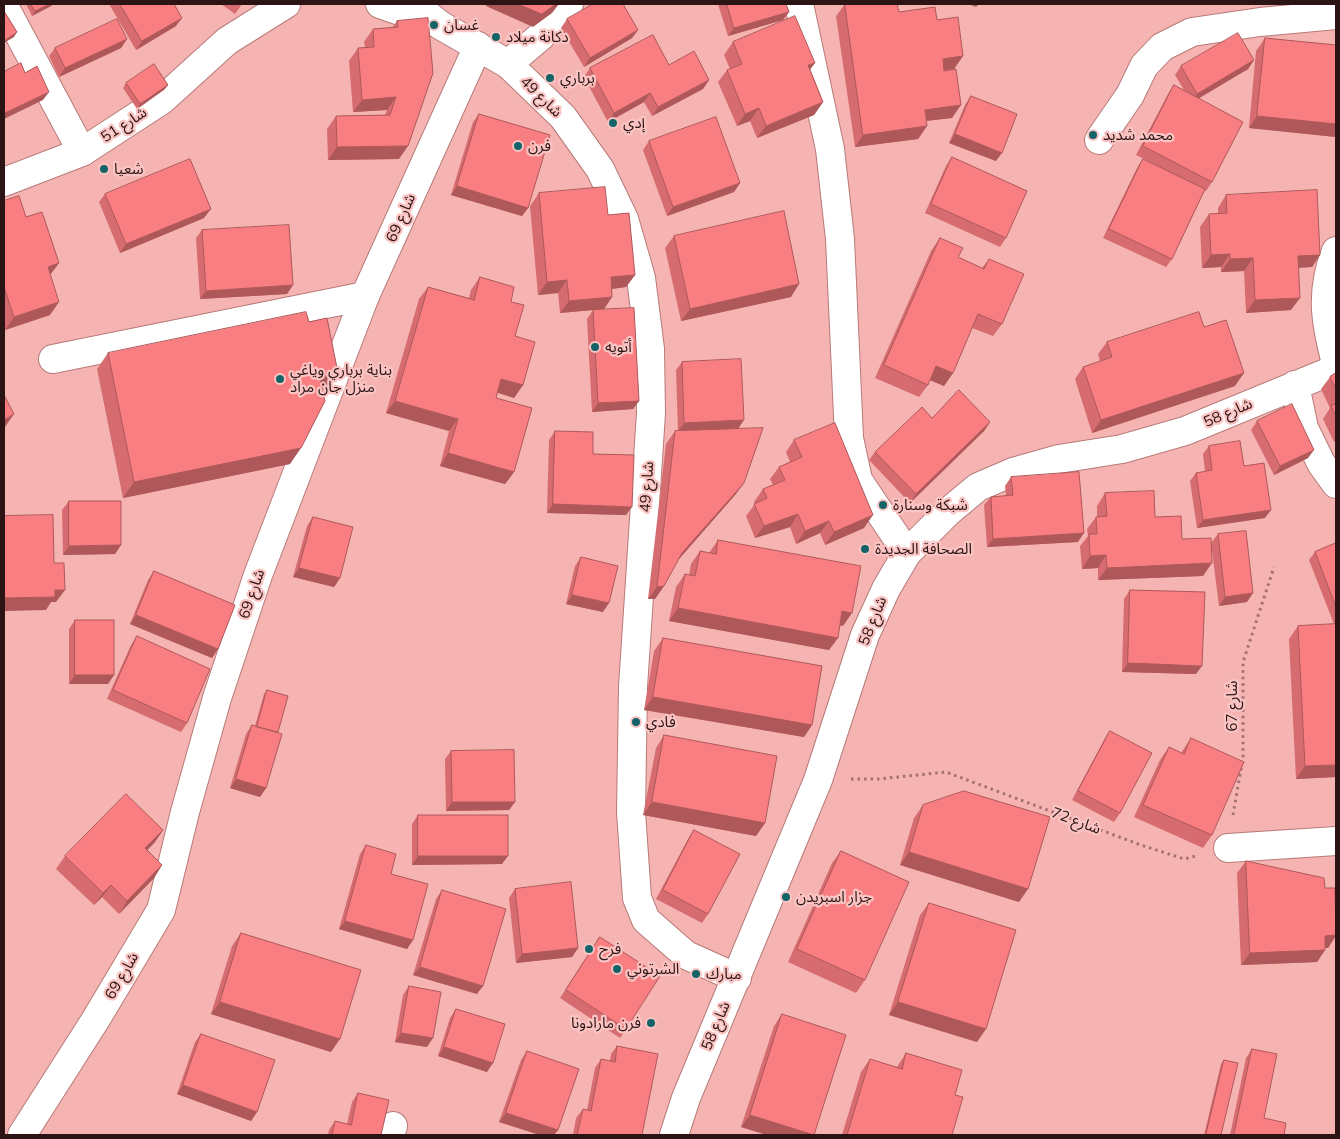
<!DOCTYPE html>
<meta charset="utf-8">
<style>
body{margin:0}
#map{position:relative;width:1340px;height:1139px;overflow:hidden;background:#f5b4b2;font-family:Mulish,sans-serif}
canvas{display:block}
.frame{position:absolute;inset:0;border:5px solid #2c1414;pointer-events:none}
</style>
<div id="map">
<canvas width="1340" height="1139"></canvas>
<div class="frame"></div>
</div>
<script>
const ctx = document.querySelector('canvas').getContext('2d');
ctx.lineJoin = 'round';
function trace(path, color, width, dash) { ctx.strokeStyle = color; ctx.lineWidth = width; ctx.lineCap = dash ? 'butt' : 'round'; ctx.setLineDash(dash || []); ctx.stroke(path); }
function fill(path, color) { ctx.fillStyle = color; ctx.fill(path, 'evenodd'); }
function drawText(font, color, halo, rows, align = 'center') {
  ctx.font = font + ' Mulish,"Noto Sans Arabic",sans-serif'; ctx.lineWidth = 4.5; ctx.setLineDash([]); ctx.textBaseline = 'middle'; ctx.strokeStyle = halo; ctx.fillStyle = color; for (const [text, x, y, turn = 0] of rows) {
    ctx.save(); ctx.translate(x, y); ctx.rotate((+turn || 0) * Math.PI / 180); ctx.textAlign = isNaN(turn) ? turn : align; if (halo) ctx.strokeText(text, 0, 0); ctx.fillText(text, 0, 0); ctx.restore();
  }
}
const street = new Path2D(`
 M799,4L830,149L840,239L849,438L858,480L907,553
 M4,6L82,152
 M508,64L541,36L569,4
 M1099,140L1130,95L1144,66L1162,47L1192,32L1260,22L1336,15
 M1336,251C1320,291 1325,322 1336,363
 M53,359L365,296
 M1295,385L1304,428L1321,463L1336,484
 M1228,848L1336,841
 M390,1135L393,1126`);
const secondary = new Path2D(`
 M380,4L429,21
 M414,4L440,25L508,64L563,117L600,169L624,219L641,278L650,349L651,413L633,687L631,812L637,898L646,920L686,955L737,978
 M4,182L82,152L162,100L227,41L286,4
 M22,1135L96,1019L161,910L185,812L217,698L258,575L365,296L478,46
 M674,1135L686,1098L818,780L865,635L886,589L907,553L948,512L978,487L1013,472L1059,459L1122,449L1185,431L1336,369`);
trace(street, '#b77a79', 30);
trace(secondary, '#b77a79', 30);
trace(new Path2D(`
 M851,779H879L946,772L1138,844L1184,859L1196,856
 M1233,815L1243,757V662L1274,567`), '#a17170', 3, [2.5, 4]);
trace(street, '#fff', 28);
trace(secondary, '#fff', 28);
fill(new Path2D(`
 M26,4H53L51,6L32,16Z
 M109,4H174L176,26L136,50Z
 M221,4H242L235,14Z
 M718,4H786L789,12L783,20L728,36Z
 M845,4L899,12L937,20L963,56L954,69L944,70L952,118L926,121L927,126L918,139L855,147L836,16Z
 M428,18L399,159L328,160L327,129L336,116L385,115L387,110L353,112L349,61L358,48L365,47L364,42L373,29L392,28L397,21Z
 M567,19L638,30L632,38L584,67L561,28Z
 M1265,38L1336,45V137L1249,128L1256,51Z
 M127,39L121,48L59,77L49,56L55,48Z
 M733,42L810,69L823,102L814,115L757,138L750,121L737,126L718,82L727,70L730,69L724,55Z
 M1254,60L1248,69L1199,98L1212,182L1206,191L1205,190L1172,259L1166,267L1103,238L1137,168L1143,159L1162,168L1136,155L1168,94L1174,85L1184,90L1175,75L1181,66Z
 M669,65L709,80L703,89L652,116L644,102L608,122L584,77L590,68Z
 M126,83L165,89L137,109L123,88Z
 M971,96L996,161L949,143L965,105Z
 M479,114L528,208L522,216L451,195L473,122Z
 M649,141L740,183L734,192L667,216L643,150Z
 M952,157L1006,238L1000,247L925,213L946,166Z
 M539,193L608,215L635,275L626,287L612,289V297L604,309L560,313L558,293L538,295L530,206Z
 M105,194L204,218L120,253L99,202Z
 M1226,195L1320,255L1312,267L1299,268L1291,310L1246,313L1244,271L1221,272V267L1202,268L1200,227L1209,214L1218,213V208Z
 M4,201L26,217L59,263L50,275V315L5,330L4,325Z
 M202,230L293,285L287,294L200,299L196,238Z
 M674,236L791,297L681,321L665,248Z
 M940,238L958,257L982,268L989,259L1002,324L993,336L972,328L953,373L944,386L930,380L928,385L919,397L875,378L931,251Z
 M480,277L511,302L523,385L514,398L498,393L496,398L514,472L505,484L440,466L449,431L386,413L419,299L428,287L469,298L471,290Z
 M593,310L639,401L633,409L592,412L587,319Z
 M1204,327L1235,386L1092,433L1075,379L1083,367L1100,361L1098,354L1107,342Z
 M108,353L327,389L322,390L290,464L123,498L97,369Z
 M682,362L738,429L744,483L735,495L678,560L664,586L655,599H648L666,444L675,431H678L676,370Z
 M1336,373V441L1334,442L1323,419L1330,408L1321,389L1330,377Z
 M932,418L990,422L984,431L910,503L869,460L875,452Z
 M1257,421L1308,458L1274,475L1251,430Z
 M555,431L593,454L626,515L547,513L549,440Z
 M794,440L864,528L825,545L820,533L796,544L790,527L755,538L746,516L755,504L754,502L763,489L773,485L770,479L779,467L790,462L786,452Z
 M1209,446L1244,466L1265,518L1197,528L1190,481L1196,473L1205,471L1203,454Z
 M1011,477L1078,542L987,547L984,505L991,497L1006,496L1005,486Z
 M1105,493L1155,517L1182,539L1203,576L1098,580V568L1082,569L1080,546L1088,536L1087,529L1096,517H1097V506Z
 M69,501L121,545L115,554L63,555L62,510Z
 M313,517L340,578L334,587L293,577L307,526Z
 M1218,534L1247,602L1219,606L1211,543Z
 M718,540L843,626L840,625L829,650L669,621L676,587L685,574L689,575L691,564L700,551L709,553Z
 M1336,543V777L1296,779L1289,639L1298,626L1334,624L1309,560L1315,552Z
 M581,557L603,612L566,604L575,566Z
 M154,571L218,649L212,658L130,624L148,580Z
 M1130,590L1196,674L1122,672L1124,599Z
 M75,620L114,675L108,684H69V629Z
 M137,636L187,723L181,732L107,699L131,645Z
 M663,638L812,725L804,737L644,710L654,651Z
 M267,690L278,733L266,788L260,797L230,788L246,734L252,725L255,726L264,694Z
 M1110,731L1120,813L1114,822L1072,800L1104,740Z
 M664,735L765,823L756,836L643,815L656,748Z
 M1191,738L1212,835L1203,848L1134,817L1160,760L1169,747L1181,753Z
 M451,751L515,802L509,810L446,811L445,759Z
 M923,805L1019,902L900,865L914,818Z
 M418,815L502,864L412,865V824Z
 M163,830L155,842L147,850L162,865L154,878L119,914L102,897L94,905L56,869L65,856Z
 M694,830L708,914L702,923L656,899L688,839Z
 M366,845L391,874L413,940L407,949L339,929L360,854Z
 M841,851L865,980L856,993L788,962L832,863Z
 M1246,861L1325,888L1336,936L1328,948H1325V950L1317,962L1241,965L1237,873Z
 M515,889L578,948L572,957L516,963L509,898Z
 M442,890L477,994L413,975L436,899Z
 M929,903L977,1042L889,1015L920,915Z
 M241,933L331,1052L211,1014L232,946Z
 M600,937L626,1029L620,1038L560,998Z
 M409,986L427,1047L395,1042L403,995Z
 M456,1009L487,1072L438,1056L450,1018Z
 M782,1014L814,1135H767L741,1127L774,1026Z
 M201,1034L257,1112L251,1121L177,1094L195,1042Z
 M617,1046L642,1135H573L576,1118L583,1109L587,1110L595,1068L601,1059L610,1061L611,1054Z
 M1252,1049L1264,1118L1284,1135H1230L1246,1058Z
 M527,1051L558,1130L554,1135H540L499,1122L521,1060Z
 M906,1053L955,1095L952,1135H842L861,1072L870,1059L897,1067Z
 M1224,1060L1221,1135H1204L1221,1064Z
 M358,1093L381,1135H328L329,1130L335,1121L347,1124L352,1102Z`), '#d66c6f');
fill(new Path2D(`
 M50,4H53L51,6L32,16L35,11Z
 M487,4H559L552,13L533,27L486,6Z
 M968,4H979L976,7Z
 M789,12L783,20L728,36L734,28Z
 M182,18L176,26L136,50L142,41Z
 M638,30L632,38L584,67L590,58Z
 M17,32L14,37L4,43V41Z
 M127,39L121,48L59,77L65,68Z
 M963,56L954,69L934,72L943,59Z
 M1254,60L1248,69L1191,103L1197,94Z
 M815,63L806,75L808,65Z
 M709,80L703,89L652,116L658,107Z
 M168,85L165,89L137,109L140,104Z
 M49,92L43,100L4,119V114L5,113Z
 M650,93L644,102L608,122L614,113Z
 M396,97L387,110L353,112L362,100Z
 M823,102L814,115L757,138L766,126Z
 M961,105L952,118L916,122L925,110Z
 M759,108L750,121L737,126L745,114Z
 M1257,116L1336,124V137L1249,128Z
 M927,126L918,139L855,147L863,135Z
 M955,134L1002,153L996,161L949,143Z
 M408,146L399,159L328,160L337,147Z
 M740,183L734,192L667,216L673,207Z
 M457,186L528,208L522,216L451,195Z
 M211,209L204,218L120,253L126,244Z
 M1230,254L1221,267L1202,268L1211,255Z
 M1320,255L1312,267L1289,268L1298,256Z
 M1253,258L1244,271L1221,272L1230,259Z
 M59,263L50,275L48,267Z
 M635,275L626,287L602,290L611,277Z
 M567,280L558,293L538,295L547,282Z
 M799,284L791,297L681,321L690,309Z
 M293,285L287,294L200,299L206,291Z
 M612,297L604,309L560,313L569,301Z
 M1300,298L1291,310L1246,313L1255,300Z
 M59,302L50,315L5,330L14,317Z
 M936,366L953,373L944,386L927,379Z
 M338,373L327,389L309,393L320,377Z
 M1244,373L1235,386L1092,433L1101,420Z
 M501,379L523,385L514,398L493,391Z
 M395,401L458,419L449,431L386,413Z
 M639,401L633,409L592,412L598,403Z
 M14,414L5,427L4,428V420Z
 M744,420L738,429L678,431L684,423Z
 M990,422L984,431L910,503L916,494Z
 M301,448L290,464L123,498L134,482Z
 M1314,450L1308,458L1274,475L1280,466Z
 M448,453L514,472L505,484L440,466Z
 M744,483L735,495L673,566L682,553Z
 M553,504L632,507L626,515L547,513Z
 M1271,510L1265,518L1197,528L1203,520Z
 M798,514L790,527L755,538L764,526Z
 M873,515L864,528L825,545L834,532Z
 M829,521L820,533L796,544L805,531Z
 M1084,533L1078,542L987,547L993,539Z
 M121,545L115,554L63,555L69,546Z
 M1106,555L1098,568L1082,569L1090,556Z
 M1212,563L1203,576L1098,580L1107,568Z
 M299,568L340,578L334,587L293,577Z
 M664,586L655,599H648L657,587Z
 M55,590H65L56,602H51L46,610L4,611V598Z
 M1253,593L1247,602L1219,606L1225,597Z
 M572,595L609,603L603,612L566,604Z
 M678,608L838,638L829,650L669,621Z
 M842,611L852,613L843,626L833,624Z
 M136,615L218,649L212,658L130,624Z
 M1128,663L1202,666L1196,674L1122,672Z
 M75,675H114L108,684H69Z
 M653,697L812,725L804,737L644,710Z
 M1336,765V777L1296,779L1305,766Z
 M236,779L266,788L260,797L230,788Z
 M452,802H515L509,810L446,811Z
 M652,802L765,823L756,836L643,815Z
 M163,830L155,842L137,861L145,848Z
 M909,852L1028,889L1019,902L900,865Z
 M418,856H508L502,864L412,865Z
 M162,865L154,878L119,914L127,901Z
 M111,885L102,897L94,905L103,893Z
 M345,921L413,940L407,949L339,929Z
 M1336,935L1328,948H1316L1325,936Z
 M578,948L572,957L516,963L522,954Z
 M1325,950L1317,962L1241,965L1250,953Z
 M420,967L483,986L477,994L413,975Z
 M220,1002L340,1039L331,1052L211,1014Z
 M898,1002L986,1029L977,1042L889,1015Z
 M401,1033L433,1038L427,1047L395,1042Z
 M444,1047L493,1063L487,1072L438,1056Z
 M183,1085L257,1112L251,1121L177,1094Z
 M506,1113L558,1130L554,1135H540L499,1122Z
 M750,1115L814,1135H767L741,1127Z`), '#ae585a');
const building = new Path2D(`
 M31,4H50L35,11Z
 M120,4H174L182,18L142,41Z
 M518,4H556L542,14Z
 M593,4H623L638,30L590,58L567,19Z
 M727,4H786L789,12L734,28Z
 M845,4H897L899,12L935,7L937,20L958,17L963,56L943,59L944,71L956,69L961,105L925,110L927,126L863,135Z
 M4,11L17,32L4,41Z
 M795,16L815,63L808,65L823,102L766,126L759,108L745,114L727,70L742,64L733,42Z
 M428,18L433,73L408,146L337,147L336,116L390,115L396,97L362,100L358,48L374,47L373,29L398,27L397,21Z
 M117,19L127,39L65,68L55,48Z
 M1238,33L1254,60L1197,94L1181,66Z
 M653,35L669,65L694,51L709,80L658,107L650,93L614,113L590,68Z
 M1265,38L1336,45V124L1257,116Z
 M21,63L25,73L37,66L49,92L5,113L4,111V72Z
 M154,64L168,85L140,104L126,83Z
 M1174,85L1243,122L1212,182L1143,146Z
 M971,96L1017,114L1002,153L955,134Z
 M479,114L550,135L528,208L457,186Z
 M716,117L740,183L673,207L649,141Z
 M952,157L1027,191L1006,238L931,204Z
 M190,159L211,209L126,244L105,194Z
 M1143,159L1205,189L1172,259L1109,229Z
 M605,187L608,215L629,213L635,275L611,277L612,297L569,301L567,280L547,282L539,193Z
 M1317,190L1320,255L1298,256L1300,298L1255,300L1253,258L1230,259V254L1211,255L1209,214L1227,213L1226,195Z
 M19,196L26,217L42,212L59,263L48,267L59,302L14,317L4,287V201Z
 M784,211L799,284L690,309L674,236Z
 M289,225L293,285L206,291L202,230Z
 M940,238L963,248L958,257L984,269L989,259L1024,274L1002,324L978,314L953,373L936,366L928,385L884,365Z
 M480,277L514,287L511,302L524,305L515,336L535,342L523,385L501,379L496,398L532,408L514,472L448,453L458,419L395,401L428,287L474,300Z
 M634,308L639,401L598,403L593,310Z
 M306,312L309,322L327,318L338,373L320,377L325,401L301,448L134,482L108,353Z
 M1199,312L1204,327L1226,320L1244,373L1101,420L1083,367L1112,357L1107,342Z
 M741,359L744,420L684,423L682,362Z
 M1336,373V389L1330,377Z
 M959,390L990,422L916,494L875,452L922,407L932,418Z
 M4,395L14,414L4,420Z
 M1292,404L1314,450L1280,466L1257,421Z
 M1336,404V416L1331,406Z
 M835,423L873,515L834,532L829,521L805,531L798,514L764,526L754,504L767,498L763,489L785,480L779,467L802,457L794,440Z
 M763,428L744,483L682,553L664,586L657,587L675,431Z
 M555,431L593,432V454L634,455L632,507L553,504Z
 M1240,441L1244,466L1264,463L1271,510L1203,520L1196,473L1212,470L1209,446Z
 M1079,472L1084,533L993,539L991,497L1013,495L1011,477Z
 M1154,491L1155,517L1181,516L1182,539L1211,538L1212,563L1107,568L1106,555L1090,556L1089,534H1097L1096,517L1107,516L1105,493Z
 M69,501H121V545L69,546Z
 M53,515L54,563H64L65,590H55V597L4,598V516Z
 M313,517L353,527L340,578L299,568Z
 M1246,531L1253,593L1225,597L1218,534Z
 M718,540L861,566L852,613L842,611L838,638L678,608L685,574L695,576L700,551L716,554Z
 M1336,543V607L1315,552Z
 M581,557L618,566L609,603L572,595Z
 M154,571L235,605L218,649L136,615Z
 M1130,590L1205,592L1202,666L1128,663Z
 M75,620H114V675H75Z
 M1336,624V765L1305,766L1298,626Z
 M137,636L210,669L187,723L113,690Z
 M663,638L822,666L812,725L653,697Z
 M267,690L288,696L278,732L257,727Z
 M252,725L282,734L266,788L236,779Z
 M1110,731L1152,753L1120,813L1078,791Z
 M664,735L777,756L765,823L652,802Z
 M1191,738L1244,762L1212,835L1143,805L1169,747L1184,754Z
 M514,750L515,802H452L451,751Z
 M964,791L1050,817L1028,889L909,852L923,805Z
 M126,794L163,830L145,848L162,865L127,901L111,885L103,893L65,856Z
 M418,815H508V856H418Z
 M694,830L740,854L708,914L663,890Z
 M366,845L396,854L391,874L428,884L413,940L345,921Z
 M841,851L909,882L865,980L797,949Z
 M1246,861L1324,878L1325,888H1335L1336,935L1325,936V950L1250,953Z
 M571,882L578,948L522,954L515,889Z
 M442,890L506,909L483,986L420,967Z
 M929,903L1016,930L986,1029L898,1002Z
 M241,933L361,970L340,1039L220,1002Z
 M600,937L660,976L626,1029L566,990Z
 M409,986L441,992L433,1038L401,1033Z
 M456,1009L505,1024L493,1063L444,1047Z
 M782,1014L846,1035L814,1135L750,1115Z
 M201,1034L275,1060L257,1112L183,1085Z
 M617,1046L658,1054L642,1135H577L583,1109L591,1111L601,1059L615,1062Z
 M1252,1049L1277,1054L1264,1118L1286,1123L1284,1135H1234Z
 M527,1051L579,1069L558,1130L506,1113Z
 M906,1053L962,1070L955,1095L963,1097L952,1135H847L870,1059L902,1069Z
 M1224,1060L1238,1063L1221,1135H1206Z
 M358,1093L389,1100L381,1135H332L335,1121L351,1125Z`);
fill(building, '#f97e81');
trace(building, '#ae585a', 1);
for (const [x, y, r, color] of [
 [434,25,5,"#136367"],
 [496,37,5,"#136367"],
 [550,78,5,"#136367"],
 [613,123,5,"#136367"],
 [1093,135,5,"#136367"],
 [518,146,5,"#136367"],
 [104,169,5,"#136367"],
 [595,347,5,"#136367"],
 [280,379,5,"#136367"],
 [883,505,5,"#136367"],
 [865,549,5,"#136367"],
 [636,722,5,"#136367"],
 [786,897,5,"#136367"],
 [589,949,5,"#136367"],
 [617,969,5,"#136367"],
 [696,974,5,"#136367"],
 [651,1023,5,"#136367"]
]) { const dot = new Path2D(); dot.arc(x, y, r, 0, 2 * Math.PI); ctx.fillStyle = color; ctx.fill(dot); trace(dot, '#fac4c3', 2); }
drawText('15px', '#2c1414', '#fac4c3', [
 ["غسان",444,25],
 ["دكانة ميلاد",506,37],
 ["برباري",560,78],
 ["إدي",623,123],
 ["محمد شديد",1103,135],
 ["فرن",528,146],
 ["شعيا",114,169],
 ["أتويه",605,347],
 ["بناية برباري وياغي",290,370],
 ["منزل جان مراد",290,387],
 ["شبكة وسنارة",893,505],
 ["الصحافة الجديدة",875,549],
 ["فادي",646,722],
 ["جزار اسبريدن",796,897],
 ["فرح",599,949],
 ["الشرتوني",627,969],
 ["مبارك",706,974],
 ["فرن مارادونا",641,1023,"right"]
], 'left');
drawText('15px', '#2c1414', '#fac4c3', [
 ["شارع 49",541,97,44],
 ["شارع 51",124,125,-33],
 ["شارع 69",401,218,-66],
 ["شارع 58",1228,413,-23],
 ["شارع 49",647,487,-86],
 ["شارع 69",252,594,-71],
 ["شارع 58",873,621,-68],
 ["شارع 67",1232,706,-90],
 ["شارع 72",1076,821,20],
 ["شارع 69",122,976,-60],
 ["شارع 58",716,1026,-67]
]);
</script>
